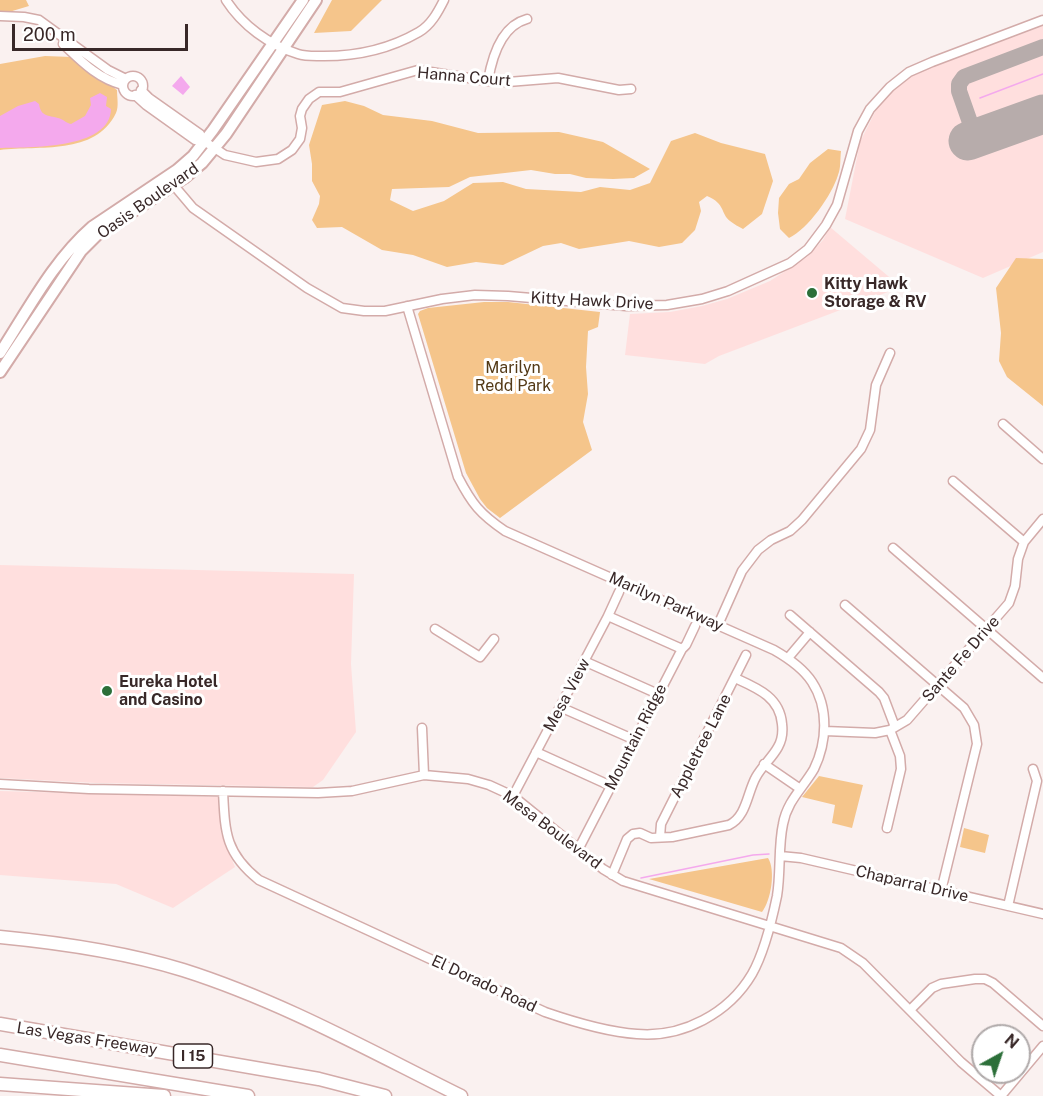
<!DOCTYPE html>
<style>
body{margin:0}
#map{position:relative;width:1043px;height:1096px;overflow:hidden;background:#faf1f0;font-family:"Public Sans",sans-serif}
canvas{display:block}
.north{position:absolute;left:971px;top:1024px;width:60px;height:60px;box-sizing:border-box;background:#fff;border:2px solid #afa9a9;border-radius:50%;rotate:40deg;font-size:16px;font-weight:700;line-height:24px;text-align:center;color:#382828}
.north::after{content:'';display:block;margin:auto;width:21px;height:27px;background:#2c6f39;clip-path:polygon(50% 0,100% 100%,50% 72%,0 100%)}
.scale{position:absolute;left:12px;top:24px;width:176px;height:27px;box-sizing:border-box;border:3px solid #382828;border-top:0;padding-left:8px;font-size:18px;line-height:21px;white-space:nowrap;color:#382828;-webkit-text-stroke:4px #fff;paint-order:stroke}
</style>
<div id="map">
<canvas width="1043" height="1096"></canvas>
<div class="north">N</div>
<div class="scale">200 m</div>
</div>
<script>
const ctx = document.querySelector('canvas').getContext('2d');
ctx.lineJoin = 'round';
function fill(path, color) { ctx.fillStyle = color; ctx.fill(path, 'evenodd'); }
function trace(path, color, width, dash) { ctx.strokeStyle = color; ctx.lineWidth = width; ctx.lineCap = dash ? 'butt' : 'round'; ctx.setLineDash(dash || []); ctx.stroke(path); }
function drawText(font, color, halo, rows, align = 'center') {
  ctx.font = font + ' "Public Sans",sans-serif'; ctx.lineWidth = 6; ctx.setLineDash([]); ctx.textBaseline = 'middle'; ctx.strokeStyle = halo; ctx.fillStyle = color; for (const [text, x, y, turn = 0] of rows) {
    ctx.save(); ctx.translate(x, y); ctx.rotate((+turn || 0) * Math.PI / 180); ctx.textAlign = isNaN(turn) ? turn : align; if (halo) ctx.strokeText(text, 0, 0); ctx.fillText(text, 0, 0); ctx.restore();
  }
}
fill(new Path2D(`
 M1043,26V252L983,278L845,219L860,142L877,108L887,94L906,79L925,70Z
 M830,227L901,287L719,356L705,364L625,355L630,314L670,312L702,306L727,299L770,281L807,257L823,240Z
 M0,565L354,574L351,664L356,732L323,780L313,787L96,783L0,778Z
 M0,791L219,797L221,833L235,867L173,908L116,884L0,875Z`), '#ffdfde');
fill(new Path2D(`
 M0,0H26L29,6L9,12H0Z
 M332,0H382L351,31L314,33Z
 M45,56L72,57L117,90C117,97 119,107 116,113C95,156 39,145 0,150V64Z
 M345,101L364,106L383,115L432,121L478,133L559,132L603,142L650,169L634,178L613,179L586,178L570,174H555L531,170L470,177L449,187L392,189L390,200L413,211L444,201L473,183L503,182L526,189L581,192L600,187L630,190L650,183L671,141L695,133L721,143L765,154L773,181L762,214L743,229C739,227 734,224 730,221C720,213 726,204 707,196L699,202L701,211L695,230L682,243L659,247L629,241L579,249L561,243L543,246L503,265L476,262L447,267L413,255L382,250L342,227L317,228L312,220L319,204L320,196L312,181V164L309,145L322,105Z
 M828,149L841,151C840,159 841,168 838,175C832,195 808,229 789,238L780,229L778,213L779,198L789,184L799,179L810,163Z
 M1016,258L1043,259V406L1007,377L999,361L1001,333L996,288Z
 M484,302H508L600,312L598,327L588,331L586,367L588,394L583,422L592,450L500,518L487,508L480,499L466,473L418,314L420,311L428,308Z
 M819,776L863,785L852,828L832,823L835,805L802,797Z
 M964,828L989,835L985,853L960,847Z
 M768,858C776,870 771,901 762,912L649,879Z`), '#f5c58b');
fill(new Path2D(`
 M181,76L190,87L183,95L172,86Z
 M100,93L107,97L106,106L111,109C110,150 28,147 0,148V116L18,106L35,101L39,104C41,117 48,115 58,118C63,119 66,123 71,124L85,116L91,105L90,98Z`), '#f4a9ed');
trace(new Path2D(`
 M980,98L1043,74
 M641,878L753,855L769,854`), '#f4a9ed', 1.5);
trace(new Path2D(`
 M987,134L977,133L972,128L959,91V84L964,77L1043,47`), '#b7acab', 16);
trace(new Path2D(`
 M968,141L1043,114`), '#b7acab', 39);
const minor = new Path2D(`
 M226,0C242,25 269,45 298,54C304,56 311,56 317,56C352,57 388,50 419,32C431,25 438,12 444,0
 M0,16L24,17L39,20L108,70L126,79
 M63,44C81,61 98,79 123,85
 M123 86a10 10 0 1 1 20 0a10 10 0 1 1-20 0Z
 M488,81C492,57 501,26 527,19
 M141,90L149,98L200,134L204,141L225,155L256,162L278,159L292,150L300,139L302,128L300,116L302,109L309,99L319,92H340L418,70L488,81L508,82L558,78L619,90L631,89
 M135,95L146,105L195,140L204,141
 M171,182L193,208L307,288L342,308L364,311H385L442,299L475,295L508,296L626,306L667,305L702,299L728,291L790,263L808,249L826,225L837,205L858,131L870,109L890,87L909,72L932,62L1043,20
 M1003,424L1043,459
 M953,481L1024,542
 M893,548L1043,678
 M845,605L964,708L974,725L977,744L941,891
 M790,615L879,692L884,698L895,727
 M608,616L682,649
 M718,625L742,571L758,550L771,540L790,531L802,520L861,449L870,430L876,385L890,353
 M435,629L480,657L494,639
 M788,658L810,632
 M584,661L658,694
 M560,707L635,740
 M422,728L424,775
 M825,731L875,733L890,730L907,720L1009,603L1015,586L1018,559L1024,542L1043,519
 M536,752L611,786
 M764,764L799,788
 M0,784L89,789L318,793L352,791L424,775L468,779L489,785L513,796L603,869L623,881L841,948L863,963L961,1062L1001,1096
 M223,791C225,832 225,853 259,880L545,1012C574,1022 606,1032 637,1034C683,1038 729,1013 752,974C764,953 772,920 777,896C781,872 778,847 783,824C787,801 803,788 814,769C827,742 829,708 812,682C803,668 788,658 774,650L505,531C480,514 472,504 458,477L407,306
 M513,796L608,616L619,592
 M887,828L901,769L900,756L890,730
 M660,837L661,824L746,655
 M579,848L682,649L686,645L695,626
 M780,856L801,858L1043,914
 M612,875L627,839L633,834L640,833L651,838L672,837L729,825C747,816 747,793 756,777C762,766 772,758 778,747C782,740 783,732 782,724C780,697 757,688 735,678
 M1008,906L1037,781L1033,769
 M910,1010L932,988L941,984L975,979H985L993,983L1043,1026
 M1001,1096L1043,1046`);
const major = new Path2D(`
 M0,353C28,310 53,261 92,227L177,170L193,156L213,130L303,0
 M0,372L81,251L97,235L184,178L202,163L226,134L316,0`);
const highway = new Path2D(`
 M0,937C62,943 124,952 183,970C281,1001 370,1051 461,1096
 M0,1024L319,1079L385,1096
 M0,1055L248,1096
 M0,1084L164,1096`);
trace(minor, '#d3aba9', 11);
trace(major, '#d3aba9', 14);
trace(highway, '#d3aba9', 15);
trace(minor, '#fff', 8);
trace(major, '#fff', 10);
trace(highway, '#fff', 12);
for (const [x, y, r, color] of [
 [812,293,6,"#2c6f39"],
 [107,691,6,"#2c6f39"]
]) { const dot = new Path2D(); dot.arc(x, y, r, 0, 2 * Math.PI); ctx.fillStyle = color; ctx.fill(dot); trace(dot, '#fff', 2); }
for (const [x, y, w] of [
 [193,1056,39]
]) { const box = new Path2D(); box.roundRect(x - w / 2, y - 12, w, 24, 4.5); ctx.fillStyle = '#fff'; ctx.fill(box); trace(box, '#382828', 1.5); }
drawText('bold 15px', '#382828', null, [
 ["I 15",193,1056]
]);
drawText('16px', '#382828', '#fff', [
 ["Hanna Court",464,77,5],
 ["Oasis Boulevard",148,201,-35],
 ["Kitty Hawk Drive",592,301,3],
 ["Marilyn Parkway",666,602,24],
 ["Sante Fe Drive",961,659,-49],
 ["Mesa View",567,695,-62],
 ["Mountain Ridge",636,737,-63],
 ["Appletree Lane",701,746,-63],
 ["Mesa Boulevard",552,830,37],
 ["Chaparral Drive",912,884,13],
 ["El Dorado Road",484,984,25],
 ["Las Vegas Freeway",87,1039,9]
]);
drawText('bold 16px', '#382828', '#fff', [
 ["Kitty Hawk",824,284],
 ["Storage & RV",824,302],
 ["Eureka Hotel",119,682],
 ["and Casino",119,700]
], 'left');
drawText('16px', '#533916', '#fff', [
 ["Marilyn",513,368],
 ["Redd Park",513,386]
]);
</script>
